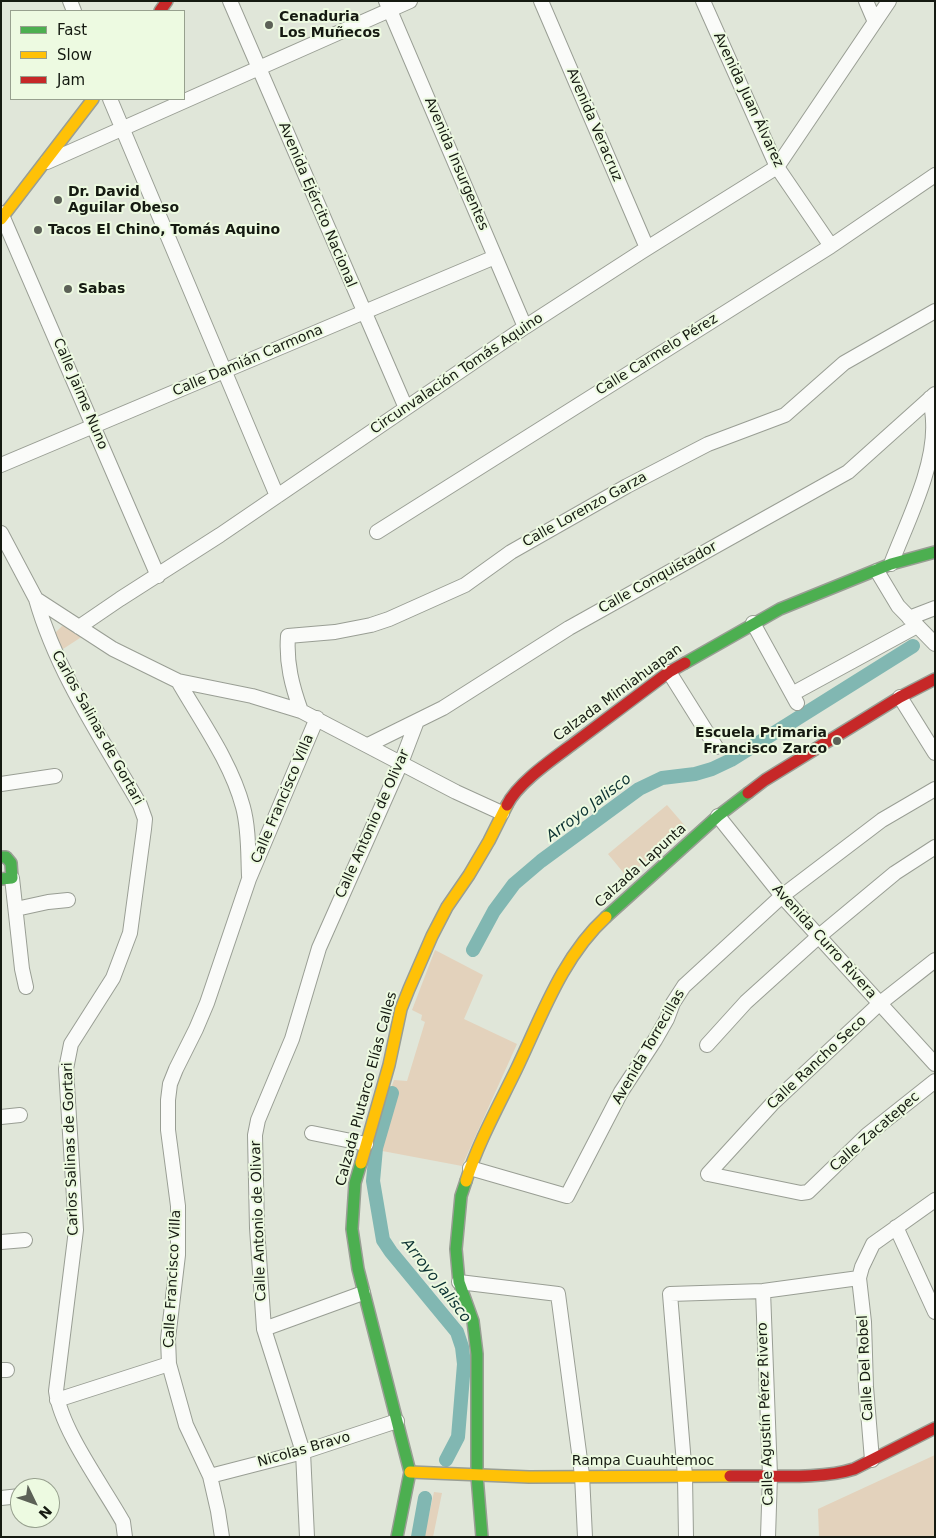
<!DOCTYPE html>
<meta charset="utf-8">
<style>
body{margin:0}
#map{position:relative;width:936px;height:1538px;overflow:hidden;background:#e0e6d9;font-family:"DejaVu Sans",sans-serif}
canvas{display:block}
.frame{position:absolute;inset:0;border:2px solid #151a11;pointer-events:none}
.legend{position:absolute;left:10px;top:10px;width:175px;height:90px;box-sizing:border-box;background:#edfae1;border:1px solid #97a08e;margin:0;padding:6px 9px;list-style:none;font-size:15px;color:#151a11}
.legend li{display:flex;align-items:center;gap:10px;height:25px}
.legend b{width:25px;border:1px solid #97a08e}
.north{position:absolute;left:10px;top:1478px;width:50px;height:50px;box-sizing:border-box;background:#edfae1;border:1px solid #97a08e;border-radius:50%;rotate:132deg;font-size:14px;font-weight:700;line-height:20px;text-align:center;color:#151a11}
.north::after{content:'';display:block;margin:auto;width:18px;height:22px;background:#5c6157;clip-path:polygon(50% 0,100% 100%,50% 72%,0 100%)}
</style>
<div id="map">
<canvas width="936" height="1538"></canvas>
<div class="frame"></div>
<ul class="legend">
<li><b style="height:6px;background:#4caf50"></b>Fast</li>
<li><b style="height:6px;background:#ffc107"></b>Slow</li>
<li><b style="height:6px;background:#c62828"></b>Jam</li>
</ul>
<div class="north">N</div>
</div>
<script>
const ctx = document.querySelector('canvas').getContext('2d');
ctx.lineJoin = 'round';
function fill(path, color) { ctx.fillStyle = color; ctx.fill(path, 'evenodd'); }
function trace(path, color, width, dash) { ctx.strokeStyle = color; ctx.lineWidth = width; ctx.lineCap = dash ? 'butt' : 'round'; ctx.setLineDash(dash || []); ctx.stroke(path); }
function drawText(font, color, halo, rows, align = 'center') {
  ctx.font = font + ' "DejaVu Sans",sans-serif'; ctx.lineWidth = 4; ctx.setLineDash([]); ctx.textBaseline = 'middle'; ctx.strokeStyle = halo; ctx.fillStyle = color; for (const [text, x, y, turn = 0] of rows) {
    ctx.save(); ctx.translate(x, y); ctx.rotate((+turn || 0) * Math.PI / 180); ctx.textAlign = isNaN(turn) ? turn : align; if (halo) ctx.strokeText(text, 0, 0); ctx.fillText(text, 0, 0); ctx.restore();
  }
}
fill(new Path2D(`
 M62,626L69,627L83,636L63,649L55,636L56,632Z
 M667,805L686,827L627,877L608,854Z
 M435,950L483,975L464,1019L517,1044L462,1166L377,1150L395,1095L390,1091L394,1080L407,1081L425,1022L421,1020L422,1015L412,1010Z
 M935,1455V1537H819L818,1509Z
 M434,1492L442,1493L433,1537H424Z`), '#e3d2bc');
trace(new Path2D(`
 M473,950L494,911L514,884L541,861L639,789L662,778L695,774L712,769L731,760L913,646
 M392,1093L376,1148L373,1181L383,1240L391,1252L457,1332L462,1347L464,1364L458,1437L446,1460
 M418,1537L425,1498`), '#81b7b2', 14);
const street = new Path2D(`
 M70,1L74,11
 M230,1L406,408
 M386,1L525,327
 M541,1L647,248
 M703,1L777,167L831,246
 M866,1L875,22
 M110,99L277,496
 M47,162L410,1
 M1,213L158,576
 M1,465L495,257
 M377,532L831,246L935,175
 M1,533L36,599L113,649L178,681L252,696L301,711L456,792L502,813
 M891,564C907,522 936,466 933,421C933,413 931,406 930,398
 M877,571L898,606L935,644
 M36,599C57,673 102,739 140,805L145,819L144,829L130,933L113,978L71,1044L66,1069L76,1230L56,1391C61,1430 103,1486 123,1522L125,1537
 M909,618L935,608
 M753,623L797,703
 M79,627L120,599L220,535L525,327L641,252L777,167L889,1
 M669,672L716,747
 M178,681C201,721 231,762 243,807C249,829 248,854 249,876
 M792,694L917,626
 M900,697L935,753
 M301,711C292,686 286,663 288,636L335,632L371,625L389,619L465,585L511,552L627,486L708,444L785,415L844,363L935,311
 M368,745L443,708L569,628L848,472L935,394
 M1,784L55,776
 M718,816L782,896L935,1064
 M12,878L22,969L26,987
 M16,909L48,902L68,900
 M707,1045L746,1002L818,937L895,873L935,847
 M1,1117L20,1115
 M312,1133L366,1144
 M470,1168L567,1196L621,1092L655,1040L667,1019L673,1003L684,986L782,896L882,820L935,789
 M708,1174L772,1104L879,1004L935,960
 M708,1174L801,1193L808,1192L867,1135L935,1081
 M896,1227L935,1312
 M1,1242L25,1240
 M459,1282L558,1294L582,1475L585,1537
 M763,1291L770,1475L768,1537
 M264,1329L363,1293
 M1,1370H7
 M57,1400L169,1364
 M872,1460L866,1387L864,1322L859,1278L862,1267L873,1244L935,1200
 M210,1476L303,1452L397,1421
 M1,1498L20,1496
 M222,1537L218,1511L210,1476L186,1425L169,1364L168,1339L178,1255V1206L168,1130V1100L170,1084L176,1069L196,1029L207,1003L249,879L317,718
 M307,1537L303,1452L264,1329L257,1228L255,1135L258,1120L292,1039L319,948L401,763L417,721
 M686,1537L685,1476L670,1294L763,1291L859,1278`);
const fast = new Path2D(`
 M685,663L780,609L891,564L935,552
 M1,857H6L11,863L12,878L1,879
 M606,917L718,816L748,793
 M361,1163L355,1183L352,1229L358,1269L410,1472L397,1537
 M466,1181L461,1196L456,1249L459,1282L473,1321L477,1354V1476L482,1537`);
const slow = new Path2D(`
 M1,219L93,99
 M361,1163L389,1065L401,1009L409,989L432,936L447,907L469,875L489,841L507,805
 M466,1181C478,1143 498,1107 516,1070C541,1018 562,957 606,917
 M410,1472L529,1477L730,1476`);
const jam = new Path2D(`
 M160,11L167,1
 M748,793L765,780L900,697L935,679
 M507,805C518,782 556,757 577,741C608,718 638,695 669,672L685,663
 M730,1476C767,1475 820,1480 854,1469L935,1428`);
trace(street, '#999e94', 16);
trace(fast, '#999e94', 14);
trace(slow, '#999e94', 14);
trace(jam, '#999e94', 14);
trace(street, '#fafbf9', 14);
trace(fast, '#4caf50', 11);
trace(slow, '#ffc107', 11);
trace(jam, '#c62828', 11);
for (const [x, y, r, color] of [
 [269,25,5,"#5c6157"],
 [58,200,5,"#5c6157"],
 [38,230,5,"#5c6157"],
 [68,289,5,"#5c6157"],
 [837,741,5,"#5c6157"]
]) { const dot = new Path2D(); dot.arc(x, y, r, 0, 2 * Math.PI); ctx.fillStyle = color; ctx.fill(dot); trace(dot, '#edfae1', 2); }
drawText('bold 14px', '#151a11', '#edfae1', [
 ["Cenaduria",279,17],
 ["Los Muñecos",279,33],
 ["Dr. David",68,192],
 ["Aguilar Obeso",68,208],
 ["Tacos El Chino, Tomás Aquino",48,230],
 ["Sabas",78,289],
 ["Escuela Primaria",827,733,"right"],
 ["Francisco Zarco",827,749,"right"]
], 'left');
drawText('14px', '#151a11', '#edfae1', [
 ["Avenida Juan Álvarez",748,100,65],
 ["Avenida Veracruz",594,125,67],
 ["Avenida Insurgentes",456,164,67],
 ["Avenida Ejército Nacional",317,205,67],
 ["Calle Carmelo Pérez",657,355,-32],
 ["Calle Damián Carmona",248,361,-23],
 ["Circunvalación Tomás Aquino",457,374,-34],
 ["Calle Jaime Nuno",80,394,67],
 ["Calle Lorenzo Garza",585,510,-29],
 ["Calle Conquistador",658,578,-29],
 ["Calzada Mimiahuapan",618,693,-36],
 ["Carlos Salinas de Gortari",97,728,61],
 ["Calle Francisco Villa",283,799,-67],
 ["Calle Antonio de Olivar",373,824,-66],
 ["Calzada Lapunta",641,866,-42],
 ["Avenida Curro Rivera",824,942,48],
 ["Avenida Torrecillas",649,1047,-60],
 ["Calle Rancho Seco",817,1063,-43],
 ["Calzada Plutarco Elías Calles",367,1089,-75],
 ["Calle Zacatepec",875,1132,-41],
 ["Carlos Salinas de Gortari",71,1149,-92],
 ["Calle Antonio de Olivar",259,1221,-92],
 ["Calle Francisco Villa",173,1279,-87],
 ["Calle Del Robel",866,1368,-93],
 ["Calle Agustín Pérez Rivero",766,1414,-92],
 ["Nicolas Bravo",304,1450,-16],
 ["Rampa Cuauhtemoc",643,1461]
]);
drawText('italic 15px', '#0c3232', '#edfae1', [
 ["Arroyo Jalisco",589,808,-37],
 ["Arroyo Jalisco",436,1281,52]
]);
</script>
